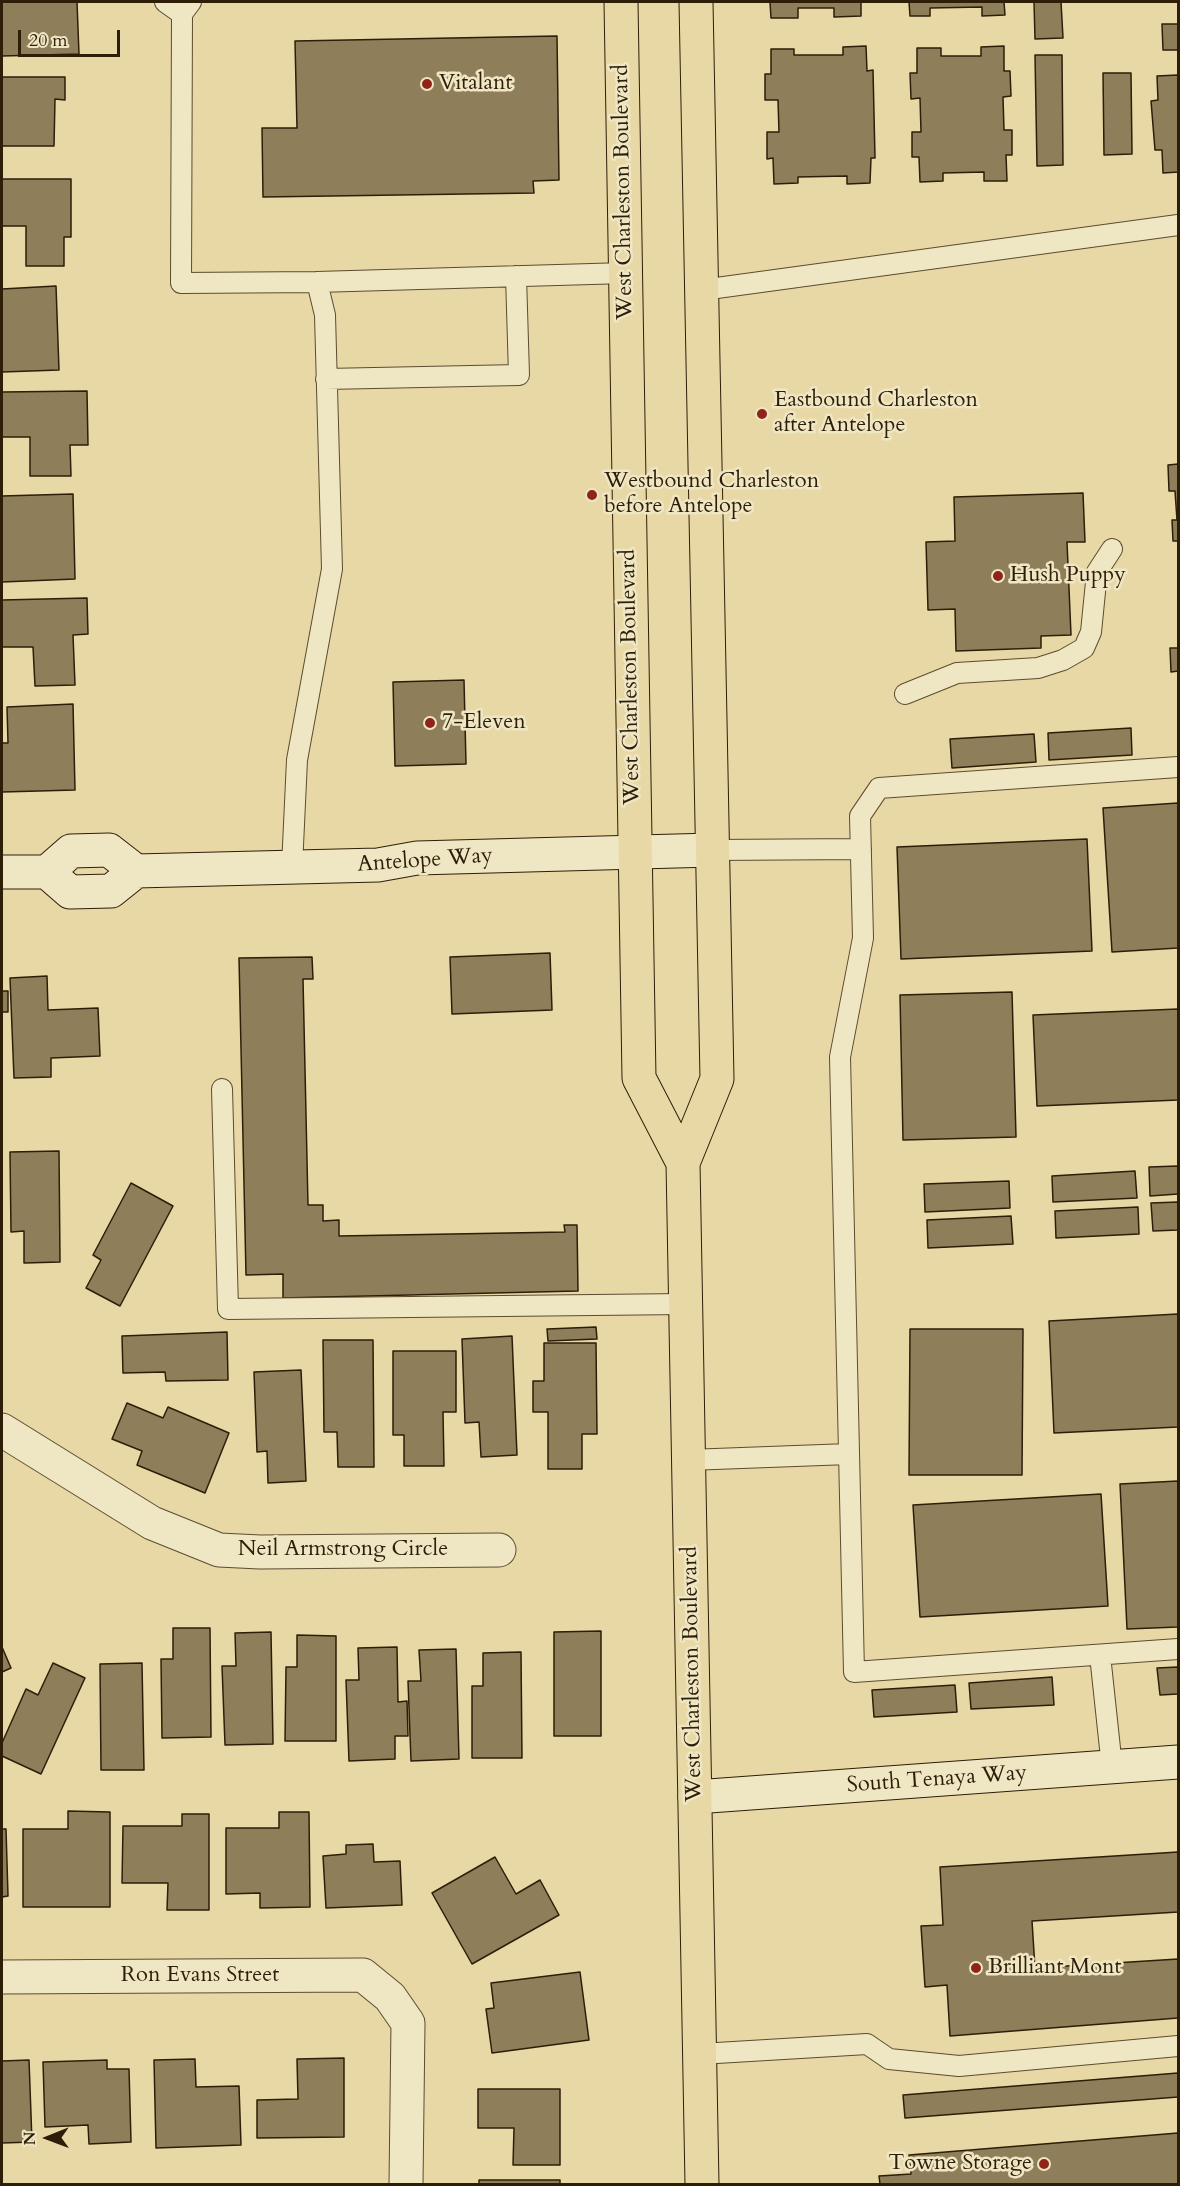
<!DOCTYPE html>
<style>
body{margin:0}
#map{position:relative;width:1180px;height:2186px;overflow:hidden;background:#e7d8a5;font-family:Cardo,serif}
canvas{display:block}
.frame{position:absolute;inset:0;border:3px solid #2e1e08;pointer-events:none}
.north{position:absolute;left:18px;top:2108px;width:60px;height:60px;-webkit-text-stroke:4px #efe6c4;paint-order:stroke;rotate:269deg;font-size:16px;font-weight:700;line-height:24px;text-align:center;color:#2e1e08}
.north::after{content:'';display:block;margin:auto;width:21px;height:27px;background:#2e1e08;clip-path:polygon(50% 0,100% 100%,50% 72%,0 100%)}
.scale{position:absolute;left:18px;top:30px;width:102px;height:27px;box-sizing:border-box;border:3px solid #2e1e08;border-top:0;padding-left:8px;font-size:18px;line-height:21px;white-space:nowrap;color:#2e1e08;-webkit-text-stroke:4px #efe6c4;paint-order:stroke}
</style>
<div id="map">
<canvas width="1180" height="2186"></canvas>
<div class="frame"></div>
<div class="north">N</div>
<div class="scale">20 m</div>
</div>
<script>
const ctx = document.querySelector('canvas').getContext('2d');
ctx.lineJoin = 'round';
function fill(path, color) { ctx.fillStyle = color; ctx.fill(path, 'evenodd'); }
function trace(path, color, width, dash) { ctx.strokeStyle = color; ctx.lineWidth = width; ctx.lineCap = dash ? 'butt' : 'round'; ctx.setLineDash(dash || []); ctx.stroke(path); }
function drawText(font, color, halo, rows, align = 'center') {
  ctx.font = font + ' Cardo,serif'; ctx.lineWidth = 5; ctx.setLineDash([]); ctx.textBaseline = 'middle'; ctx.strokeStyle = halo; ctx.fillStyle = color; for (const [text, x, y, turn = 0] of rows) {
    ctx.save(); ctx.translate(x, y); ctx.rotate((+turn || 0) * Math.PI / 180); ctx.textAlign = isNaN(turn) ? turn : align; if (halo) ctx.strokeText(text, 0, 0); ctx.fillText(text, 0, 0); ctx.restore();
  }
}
const building = new Path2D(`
 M2,2H77L79,54L2,56Z
 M770,2H861V16L834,17V8H798V18H771Z
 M909,2H1004L1005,15L982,16V7L930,8V16H910Z
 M1034,2H1061L1063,38L1035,39Z
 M1162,24H1178V50H1163Z
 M557,36L559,180L533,181L534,193L263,197L262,128H297L295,41Z
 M866,46L867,71L873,70L875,158H871L870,183L847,184V176L798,177V183L774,184L773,158L767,159V132H779L778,100H765V74H771V49H794V55H843V47Z
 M1004,46V71H1010L1011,96L1003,97L1004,130H1012V155H1006L1007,181H984V172L943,173V181L920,182L919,157H912V132H921L920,98L911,99L910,73H917V48H941V56H981V47Z
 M1035,55H1062L1063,165L1037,166Z
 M1103,73H1131L1132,154L1104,155Z
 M1178,75V172L1163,173L1162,150H1155L1151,101L1158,100L1157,76Z
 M2,77H65V100L55,99L54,146H2Z
 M2,179H71V237H64V266H26V226H2Z
 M56,286L59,370L2,372V289Z
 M87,391L88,445H70L71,476H30V437H2V392Z
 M1178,464V546V541H1173L1172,520H1177L1175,491H1169L1168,465Z
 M1083,493L1085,542H1067L1071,635L1041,636V648L956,651L955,609L928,610L926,542L955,541L954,497Z
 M73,494L75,579L2,582V496Z
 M87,598L88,634L73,635L75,685L35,686L33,647H2V600Z
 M1170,648H1178V671L1171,672Z
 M464,680L466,764L395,766L393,682Z
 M73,704L75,790L2,792V743H8L7,707Z
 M1131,728L1132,755L1049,760L1048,733Z
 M1034,734L1036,762L952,768L950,739Z
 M1178,803V948L1112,952L1103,808Z
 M1087,839L1092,951L901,959L897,847Z
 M550,953L552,1010L452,1014L450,957Z
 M312,957L313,979H303L308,1205H323V1221L339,1220V1236L565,1232L564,1225H577L578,1291L283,1298V1274L246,1275L239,958Z
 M47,976L48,1010L98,1008L100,1056L51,1058V1077L14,1078L10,978Z
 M2,991H8V1012H2Z
 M1012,992L1016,1137L903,1140L900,995Z
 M1178,1009V1100L1037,1106L1033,1015Z
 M59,1151L60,1262L24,1263V1231L11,1232L10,1152Z
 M1178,1166V1194L1150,1196L1149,1167Z
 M1135,1171L1137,1198L1053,1202L1052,1176Z
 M1009,1181L1010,1208L925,1212L924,1184Z
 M131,1183L173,1206L120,1306L86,1288L101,1260L93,1255Z
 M1178,1202V1230L1153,1231L1151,1203Z
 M1138,1207L1139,1234L1056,1238L1055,1211Z
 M1011,1216L1013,1244L928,1248L927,1220Z
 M1178,1314V1427L1054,1433L1049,1321Z
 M596,1327L597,1339L548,1341L547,1329Z
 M910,1329H1023L1022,1475H909Z
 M227,1332L228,1380L166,1381L165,1372L123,1373L122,1336Z
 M512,1336L517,1455L481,1457L479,1422L465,1423L462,1339Z
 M323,1340H373L374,1467H338L337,1432H324Z
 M544,1343H596L597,1434H582V1469H548V1412H533V1381H544Z
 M393,1351H456V1412H443L444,1466H404V1435H393Z
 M301,1370L306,1481L268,1483L267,1451L257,1452L254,1372Z
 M127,1403L163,1418L168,1407L229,1433L205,1493L137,1465L142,1451L112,1439Z
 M1178,1481V1627L1127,1629L1120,1484Z
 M1101,1494L1108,1606L920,1617L913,1505Z
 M173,1628H210L211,1737L162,1738L161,1659H173Z
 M601,1631V1736H554V1632Z
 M271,1632L273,1744L225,1745L222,1666H236L235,1633Z
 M297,1635L336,1636V1741H285L286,1667H297Z
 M2,1647L11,1668L2,1672Z
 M397,1647L398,1702L407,1701L408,1736H395V1759L349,1761L346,1680H359L358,1648Z
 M456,1649L459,1759L411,1761L408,1681H421L419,1650Z
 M521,1652L522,1758H472V1686H483V1653Z
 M53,1663L85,1678L41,1774L2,1756V1743L26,1689L38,1695Z
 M142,1663L144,1770H101L100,1664Z
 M1178,1667V1694L1160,1695L1157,1668Z
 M1052,1677L1054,1705L971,1709L969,1683Z
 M955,1685L957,1712L874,1717L872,1690Z
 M68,1811L110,1812V1907H23V1829H68Z
 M279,1812H309L310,1907L260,1908V1893L226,1894V1828H279Z
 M182,1814H209V1910H167L168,1883H122L123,1826H182Z
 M2,1829H6L8,1896L2,1897Z
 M373,1844L374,1862L400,1861L402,1905L326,1908L323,1856L346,1854V1845Z
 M1178,1852V1912L1032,1921L1035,1968L1178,1959V2018L950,2036L947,1985L925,1987L921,1926L943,1925L940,1867Z
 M495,1857L516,1894L540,1880L559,1915L472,1964L432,1893Z
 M580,1972L589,2040L492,2053L486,2009L494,2008L491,1983Z
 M344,2058V2137L257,2138V2100L298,2099L297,2059Z
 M195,2059L196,2087L239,2086L241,2145L156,2148L154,2060Z
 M29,2060L32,2142L2,2143V2061Z
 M107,2060V2069H129L131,2142L89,2144L88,2125L45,2127L43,2062Z
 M1178,2073V2097L905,2118L903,2095Z
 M478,2089H560V2165H513L514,2128H478Z
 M1178,2133V2184H880L879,2176L911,2174L909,2155Z
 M479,2180H560V2184H479Z`);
fill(building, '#8e7f5a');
trace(building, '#2e1e08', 1.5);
const lane = new Path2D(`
 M165,2L182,14
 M191,2L182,14L181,283L317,282L325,315L332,569L297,760L292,867
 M317,282L626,273
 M702,290L1178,225
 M326,379L519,375L516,276
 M905,694L957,673L1038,668L1063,660L1084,648L1091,632L1097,572L1112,549
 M1178,767L879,788L860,816L863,938L840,1057L854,1672L1178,1649
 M713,850L861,849
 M222,1089L228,1309L685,1304
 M688,1460L849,1454
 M1100,1655L1112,1767
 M700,2054L867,2044L889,2059L959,2066L1178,2046`);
const street = new Path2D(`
 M2,1430L152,1523L219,1550L260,1552L499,1550
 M2,1977L363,1975L390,1997L408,2023L406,2184`);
const secondary = new Path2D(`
 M2,872H47L71,851L109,850L136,871
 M47,872L70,892L111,891L136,871L378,865L417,858L713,850
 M695,1797L1178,1762`);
const primary = new Path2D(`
 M621,2L639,1078L683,1163
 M696,2L717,1079L683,1163L702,2184`);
trace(lane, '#5c4c2f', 22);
trace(street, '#5c4c2f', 35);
trace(secondary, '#2e1e08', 35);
trace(primary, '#2e1e08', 35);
trace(lane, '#efe6c4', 20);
trace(street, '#efe6c4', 33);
trace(secondary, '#efe6c4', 33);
trace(primary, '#e7d8a5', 33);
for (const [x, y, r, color] of [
 [427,84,6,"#8f2418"],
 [762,414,6,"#8f2418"],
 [592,495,6,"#8f2418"],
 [998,576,6,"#8f2418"],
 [430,723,6,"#8f2418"],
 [976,1968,6,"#8f2418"],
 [1044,2164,6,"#8f2418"]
]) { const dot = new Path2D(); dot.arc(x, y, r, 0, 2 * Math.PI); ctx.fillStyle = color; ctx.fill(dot); trace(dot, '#efe6c4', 2); }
drawText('22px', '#2e1e08', '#efe6c4', [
 ["Vitalant",439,84],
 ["Eastbound Charleston",774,401],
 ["after Antelope",774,426],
 ["Westbound Charleston",604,482],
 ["before Antelope",604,507],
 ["Hush Puppy",1010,576],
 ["7-Eleven",442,723],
 ["Brilliant Mont",988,1968],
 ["Towne Storage",1032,2164,"right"]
], 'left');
drawText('22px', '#2e1e08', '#efe6c4', [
 ["West Charleston Boulevard",624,192,-91],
 ["West Charleston Boulevard",631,677,-91],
 ["Antelope Way",425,861,-4],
 ["Neil Armstrong Circle",343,1550],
 ["West Charleston Boulevard",693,1674,-91],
 ["South Tenaya Way",937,1780,-4],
 ["Ron Evans Street",200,1976]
]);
</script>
